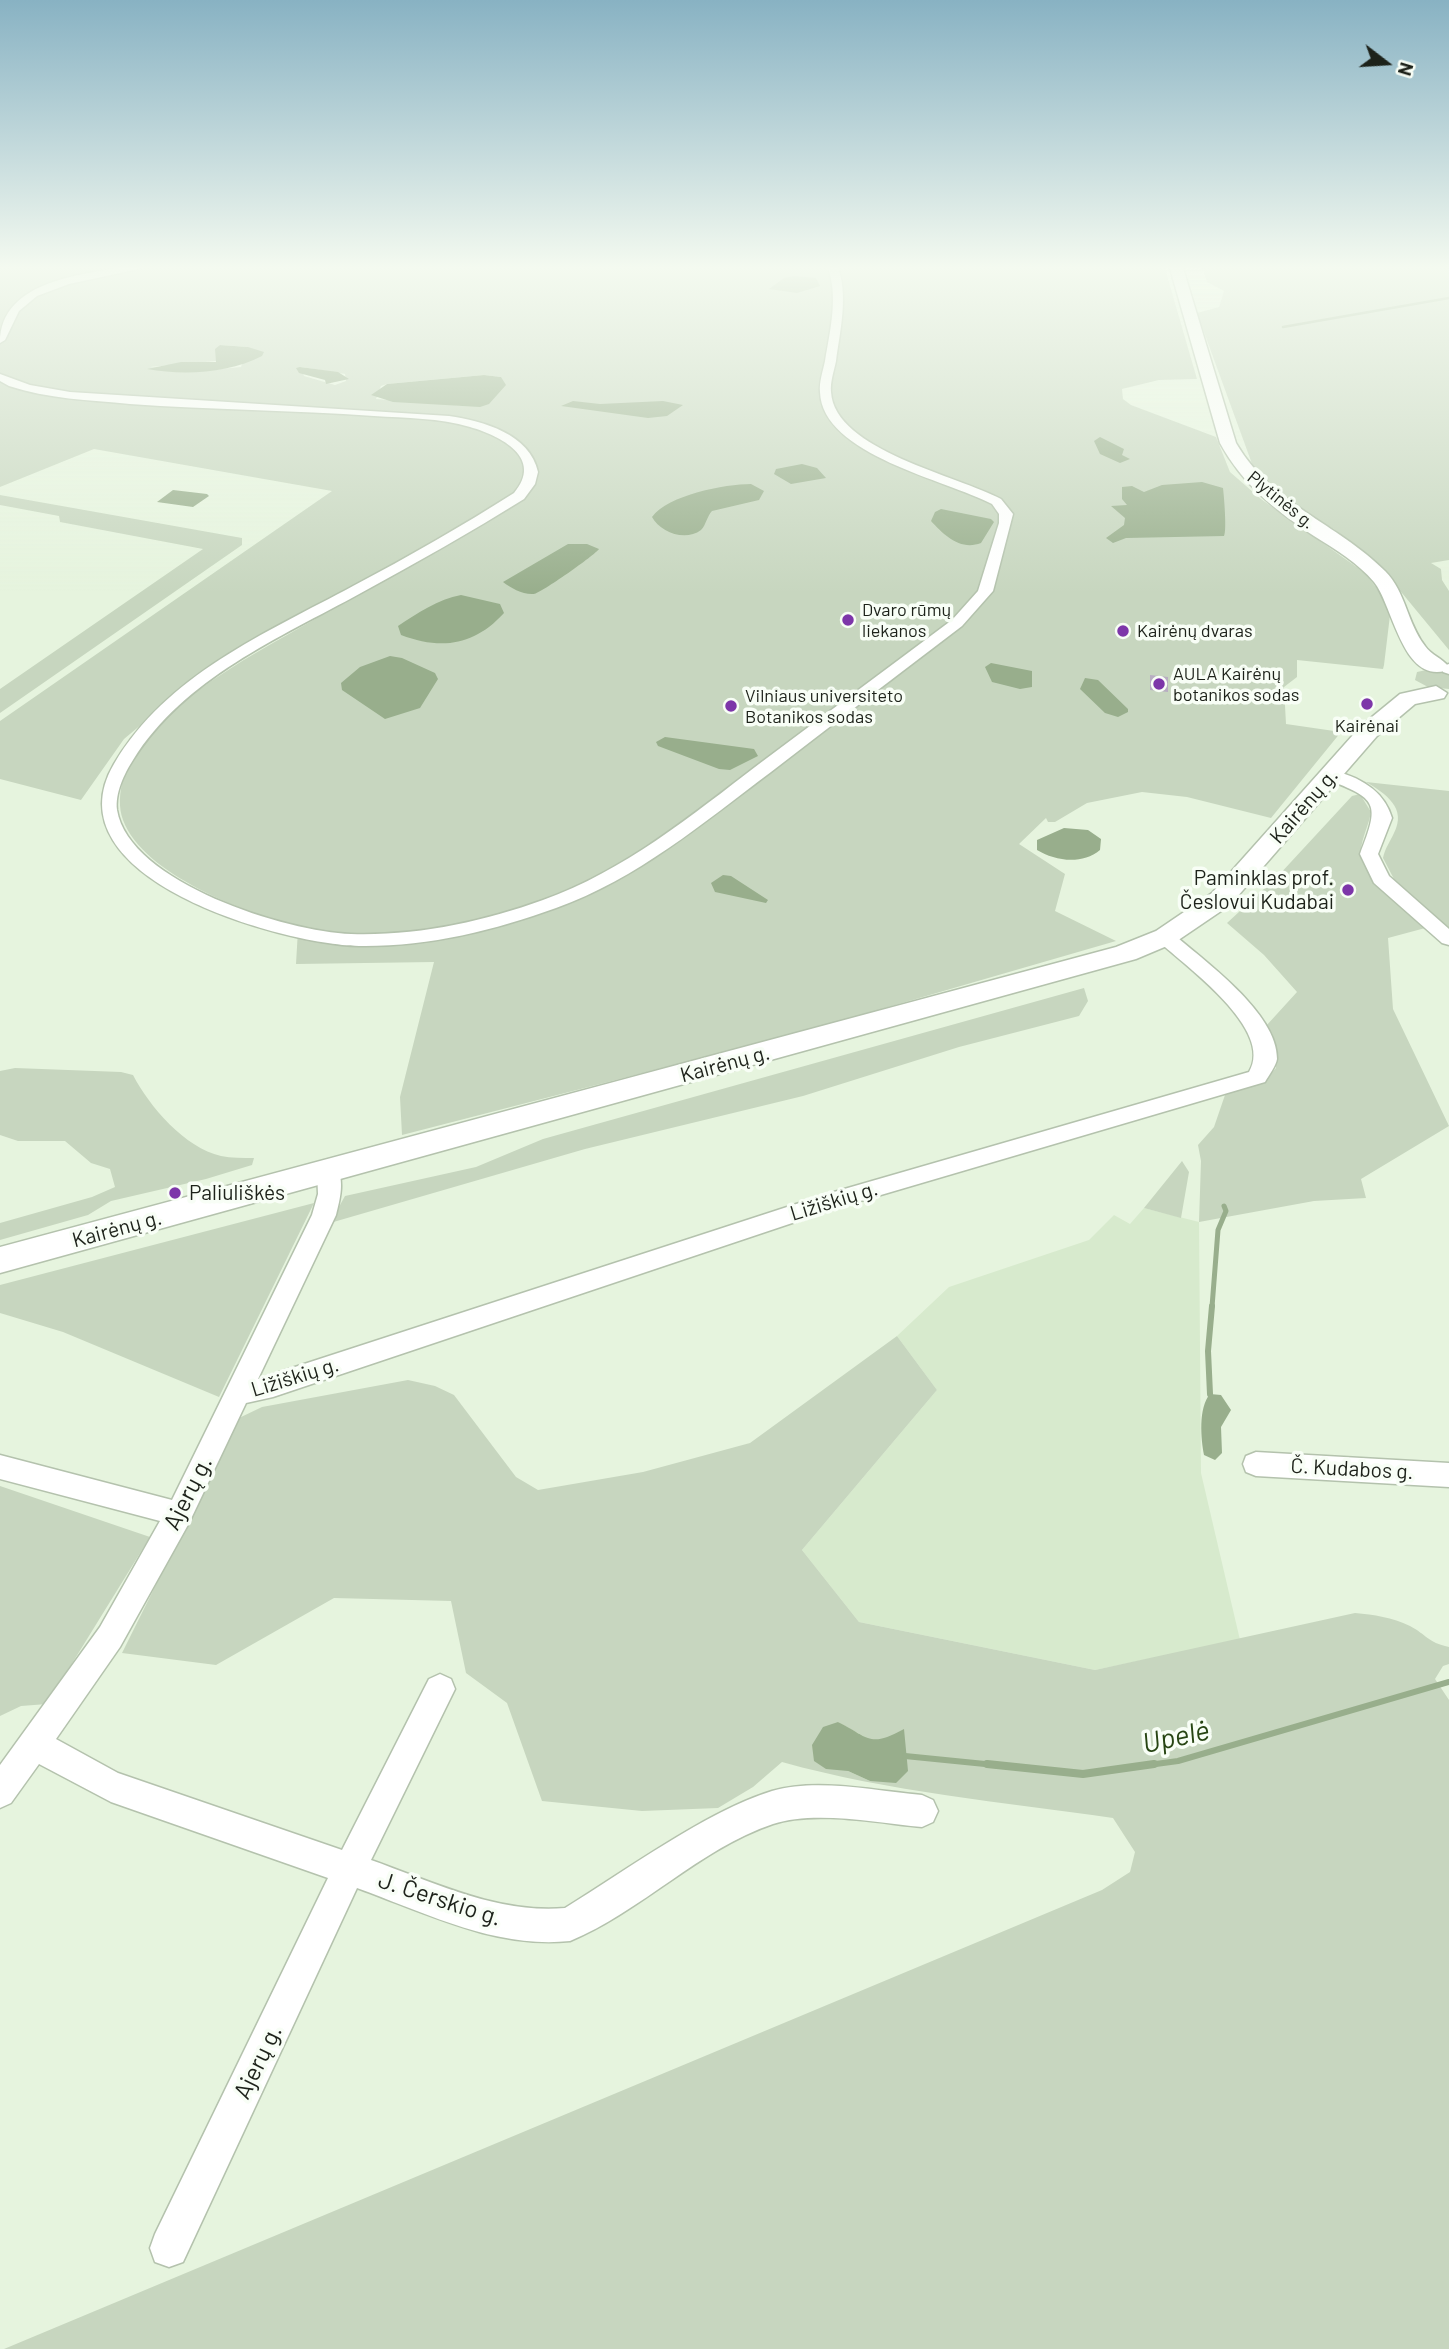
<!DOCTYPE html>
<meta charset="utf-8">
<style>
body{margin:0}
#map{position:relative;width:1449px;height:2349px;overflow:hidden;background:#e6f4de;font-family:Barlow,sans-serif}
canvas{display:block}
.north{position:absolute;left:1351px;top:28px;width:70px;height:70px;-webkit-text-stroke:5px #f8fef6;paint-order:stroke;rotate:107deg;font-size:19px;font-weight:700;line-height:28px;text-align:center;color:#1d221a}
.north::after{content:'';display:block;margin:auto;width:24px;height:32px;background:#1d221a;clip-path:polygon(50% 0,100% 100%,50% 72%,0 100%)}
</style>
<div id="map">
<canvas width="1449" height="2349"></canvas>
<div class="north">N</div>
</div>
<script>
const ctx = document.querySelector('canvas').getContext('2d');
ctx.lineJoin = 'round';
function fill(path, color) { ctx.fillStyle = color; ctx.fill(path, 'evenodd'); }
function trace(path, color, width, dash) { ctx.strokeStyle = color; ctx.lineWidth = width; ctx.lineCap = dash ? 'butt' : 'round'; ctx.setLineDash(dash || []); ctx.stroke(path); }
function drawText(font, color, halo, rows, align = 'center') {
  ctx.font = font + ' Barlow,sans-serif'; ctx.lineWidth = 7; ctx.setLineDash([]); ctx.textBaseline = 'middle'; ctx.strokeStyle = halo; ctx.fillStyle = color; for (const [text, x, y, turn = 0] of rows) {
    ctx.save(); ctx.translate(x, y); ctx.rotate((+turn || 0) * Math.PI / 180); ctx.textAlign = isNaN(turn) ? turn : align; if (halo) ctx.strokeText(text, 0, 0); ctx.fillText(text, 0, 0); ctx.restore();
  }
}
fill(new Path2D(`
 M1144,1208L1199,1222L1201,1473L1240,1640L1095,1670L859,1622L802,1550L937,1390L897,1336L949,1287L1089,1240L1114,1215L1130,1224Z`), '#d7eacd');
fill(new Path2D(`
 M0,265H1164L1197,379L1159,380L1122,389L1123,399L1131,405L1216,437L1230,472L1261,499L1365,573L1391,607L1384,665L1383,669L1297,660V677L1284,687L1286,724L1341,732L1271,818L1187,797L1142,792L1087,803L1055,822H1048L1046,818L1019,844L1065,874L1055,911L1116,941L802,1032L402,1135L400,1097L434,962L296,964L298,930C246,911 144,876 123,820C114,796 126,760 143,741C189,688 250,656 310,622C373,585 435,549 498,513L197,678L124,739L81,800L0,779V721L332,491L94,449L0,487ZM220,345L248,347L241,367L199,371L150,367L216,361ZM301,367L345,374L346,381L335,385L304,376ZM484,375L501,377L468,406L376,399L381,386L387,384Z
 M1201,265H1449V560L1431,563L1441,569L1442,580L1449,591V650L1383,570L1334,529L1293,506L1255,472L1197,313L1219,307L1224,291L1207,282Z
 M0,495L242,538V545L0,713V689L203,549L60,522L59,516L0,505Z
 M1431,669L1449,674V689L1428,687L1415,680L1417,672Z
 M1366,782L1449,791V932L1395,881L1383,858C1385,848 1390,842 1394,833C1407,808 1386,794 1366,782Z
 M1360,794L1371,812C1369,825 1362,837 1361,850C1360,875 1411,911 1429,927L1388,938L1393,1009L1449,1126L1361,1179L1366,1198L1314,1201L1199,1222L1201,1161L1198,1145L1214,1127L1225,1095L1266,1079L1276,1068L1266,1026L1297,992L1264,955L1227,923L1278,876L1352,796Z
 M1084,988L1088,1001L1079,1016L959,1047L803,1096L585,1149L330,1223L345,1196L476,1167L543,1139Z
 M15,1068L121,1072L133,1075C149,1106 185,1148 221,1156C231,1158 243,1158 254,1158L252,1165L206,1179L111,1201L88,1215L0,1240V1223L92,1197L115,1187L110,1169L91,1163L65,1141H18L0,1135V1071Z
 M1182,1161L1189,1172L1181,1218L1144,1208Z
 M314,1203L219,1397L63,1332L0,1313V1285Z
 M897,1336L937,1390L802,1550L859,1622L1095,1670L1355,1613C1374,1615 1392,1617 1410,1626C1427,1635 1427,1642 1449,1647V1664L1443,1666L1435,1679L1449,1700V2349H4L1102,1890L1130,1872L1135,1852L1113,1818C1003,1802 889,1792 782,1762L753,1787L718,1808L642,1811L542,1801L507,1703L466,1673L451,1601L334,1598L216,1665L122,1653L239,1418L262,1407L408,1380L435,1386L454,1395L516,1477L538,1490L643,1472L750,1443ZM838,1722L872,1741L886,1739L904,1730L870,1781L848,1771Z
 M0,1486L150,1537L47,1704L21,1706L0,1716Z`), '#c7d6bf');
fill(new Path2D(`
 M794,276L816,278L820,286L797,293L769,289L784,278Z
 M220,345L248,347L264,352L262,356C229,373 185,376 147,369L181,362H216L215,349Z
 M300,367L338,372L349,379L326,384L325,380L299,373L296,368Z
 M484,375L501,377L506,385L489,404L480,407L393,402L371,395L387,384Z
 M573,401L600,404L663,401L683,405L667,416L648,418L561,406Z
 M1100,437L1124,449L1122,455L1130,459L1120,463L1100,454L1094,441Z
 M802,464L817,468L826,478L791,484L774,474L776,469Z
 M1202,482L1223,488C1224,496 1227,531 1224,536L1126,538L1113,543L1106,538L1124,525L1125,518L1111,506L1127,505L1122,499V487L1132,486L1144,492L1162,485Z
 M751,484L764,491L759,500L712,511C707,516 706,525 701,530C685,542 660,532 652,517C668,495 725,484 751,484Z
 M173,490L207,494L209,496L193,507L157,502Z
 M941,509L991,519L994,522L981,543C960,551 944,535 931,521L935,512Z
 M568,544H587L599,549C595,555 541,593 534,594C523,595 511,588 503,582Z
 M461,595L500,604L504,613C474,646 441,650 401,635L398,626C418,613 438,599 461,595Z
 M390,656L402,658L435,673L438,679L420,708L385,719L342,690L341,683L360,667Z
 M991,663L1032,671V687L1020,689L992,682L985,667Z
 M1085,678L1098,680L1128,709V712L1118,717L1105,713L1080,689Z
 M665,737L754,749L758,756L730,770L719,769L658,746L656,742Z
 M1064,828L1088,830L1101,839L1100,850C1082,865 1055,861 1037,850V840Z
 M723,875L731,876L768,900L766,903L715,892L711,883Z
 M1210,1394L1221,1395L1231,1410L1221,1427L1222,1453L1215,1460L1204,1455C1201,1439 1198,1408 1210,1394Z
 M838,1722C870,1738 869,1748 904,1729L908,1771L896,1783L870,1781L848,1771L826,1769L814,1761L812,1745L823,1727Z`), '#98ae8c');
trace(new Path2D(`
 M1283,327L1449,298`), '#98ae8c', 2.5);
trace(new Path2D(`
 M1212,1307L1218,1230L1226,1211L1224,1206`), '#98ae8c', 5);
trace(new Path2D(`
 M1210,1394L1208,1351L1212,1306
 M905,1756L1005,1766
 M1141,1766L1178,1761L1449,1682`), '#98ae8c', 6);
trace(new Path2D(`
 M987,1764L1083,1774L1154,1764`), '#98ae8c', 8);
fill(new Path2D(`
 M1150,675L1168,677V692L1150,690Z`), '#b8adc2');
const minor = new Path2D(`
 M136,265H157L69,284L37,296L19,311L5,340L0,343C0,278 88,274 136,265Z
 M827,265H837C849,294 840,331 836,361C834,371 830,382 831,392C834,450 959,476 1001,499L1013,514L993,591L962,626C898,675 834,723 771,772C703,823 637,879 556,908C493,931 426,947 359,946C281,944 47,878 114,764C166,675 266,633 353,586C408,557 462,526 514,493C544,458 501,436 470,427C440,418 406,418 374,416C293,410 211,410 130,404C89,400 48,399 9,386L0,381V374L30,385L70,392L449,416C483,421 530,434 538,472L535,484L524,499C471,532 416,563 361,593C279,638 184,678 133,760C124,774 115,793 117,810C129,883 288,932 351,934C417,936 482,922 543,900C624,871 691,816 759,764C823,716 888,668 952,620L978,591L999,523V514L992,504C947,480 822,455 820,392C819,382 823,371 825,361C830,331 839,295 827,265Z
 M1449,664V674L1443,672V666Z
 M1332,770C1359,777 1384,790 1392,818L1378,854L1389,876L1449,929V945L1442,943L1374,883L1360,854C1380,803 1378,799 1326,779L1324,775L1326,771Z
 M1165,931L1172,933C1203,960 1278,1013 1277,1059C1276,1066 1269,1075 1265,1082L840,1207L273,1397L246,1403L189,1523L120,1647L56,1739L118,1773L342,1850L429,1679L440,1674L451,1679L455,1689L371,1860C433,1882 498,1914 565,1908C625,1871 707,1811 772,1791C818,1778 875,1791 922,1795L933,1800L938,1811L933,1822L922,1827C879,1823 814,1810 773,1824C699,1849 642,1911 570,1941C496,1949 426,1913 357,1888L183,2262L169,2267L155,2262L150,2248L155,2234L328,1878L111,1802L39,1764L11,1803L0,1808V1765L100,1627L160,1521L0,1479V1455L172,1500L312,1215L318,1194L317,1171L320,1165H336C345,1181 340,1199 336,1215L258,1379L827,1194L1249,1072C1275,1030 1187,967 1158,941L1155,937Z
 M1256,1452L1449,1463V1487L1256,1476L1246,1472L1243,1464L1246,1456Z`);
const secondary = new Path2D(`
 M1169,265H1182L1236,443C1273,506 1336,522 1385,571C1406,592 1407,623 1425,646C1431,655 1442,658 1449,667L1445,671C1402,682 1393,605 1374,582C1358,563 1335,549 1314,536C1275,510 1243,485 1220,443Z
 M1436,686L1447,693L1444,698L1415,704L1377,736L1230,905L1174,943L1136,959L0,1273V1247L1116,947L1156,931L1212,893L1361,726L1400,694Z`);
trace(minor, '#b4c2ad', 3);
trace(secondary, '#b4c2ad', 3);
fill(minor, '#fff');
fill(secondary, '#fff');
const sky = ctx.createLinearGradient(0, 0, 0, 594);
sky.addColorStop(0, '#88b2c3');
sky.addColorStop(0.45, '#f4faf0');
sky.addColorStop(1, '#f4faf000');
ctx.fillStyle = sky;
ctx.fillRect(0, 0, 1449, 594);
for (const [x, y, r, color] of [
 [848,620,7,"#7d36a9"],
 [1123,631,7,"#7d36a9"],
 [1159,684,7,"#7d36a9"],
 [1367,704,7,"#7d36a9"],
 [731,706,7,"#7d36a9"],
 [1348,890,7,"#7d36a9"],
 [175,1193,7,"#7d36a9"]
]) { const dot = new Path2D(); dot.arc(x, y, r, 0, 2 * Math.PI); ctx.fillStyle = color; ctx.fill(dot); trace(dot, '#f8fef6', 2.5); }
drawText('18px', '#1d221a', '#f8fef6', [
 ["Plytinės g.",1281,500,39]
]);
drawText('18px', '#1d221a', '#f8fef6', [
 ["Dvaro rūmų",862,610],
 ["liekanos",862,631],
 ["Kairėnų dvaras",1137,631],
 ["AULA Kairėnų",1173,674],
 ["botanikos sodas",1173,695],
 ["Vilniaus universiteto",745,696],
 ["Botanikos sodas",745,717],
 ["Kairėnai",1367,726,"center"]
], 'left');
drawText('21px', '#1d221a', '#f8fef6', [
 ["Kairėnų g.",1304,806,-49],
 ["Kairėnų g.",725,1064,-15],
 ["Ližiškių g.",834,1201,-17],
 ["Kairėnų g.",117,1229,-15],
 ["Ližiškių g.",295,1377,-17],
 ["Č. Kudabos g.",1352,1469,3]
]);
drawText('21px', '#1d221a', '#f8fef6', [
 ["Paminklas prof.",1334,878],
 ["Česlovui Kudabai",1334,902],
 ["Paliuliškės",189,1193,"left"]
], 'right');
drawText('24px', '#1d221a', '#f8fef6', [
 ["Ajerų g.",188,1493,-63],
 ["J. Čerskio g.",440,1899,18],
 ["Ajerų g.",258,2062,-64]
]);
drawText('italic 28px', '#274513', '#f8fef6', [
 ["Upelė",1176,1737,-12]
]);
</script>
